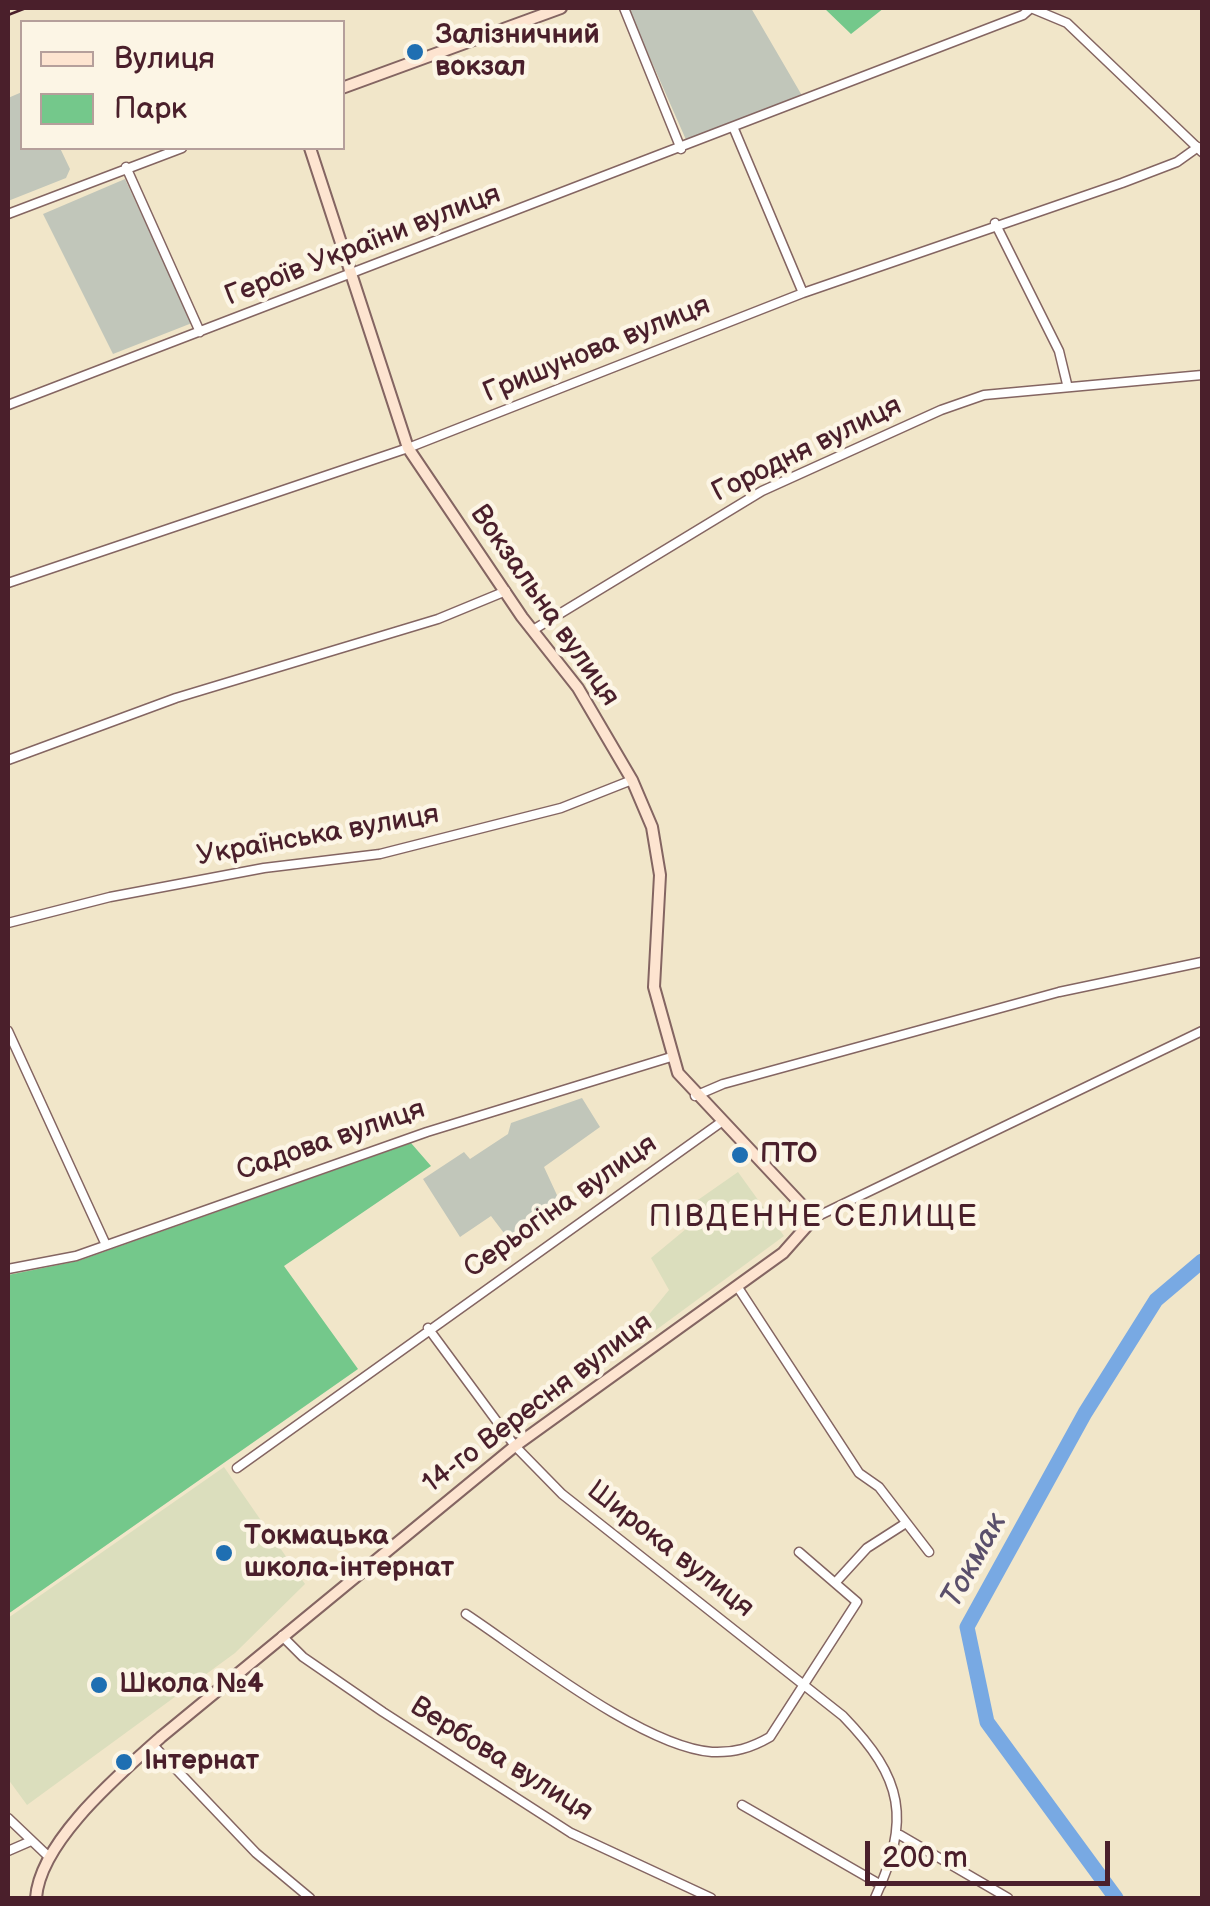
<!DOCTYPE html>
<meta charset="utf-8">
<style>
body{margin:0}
#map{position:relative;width:1210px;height:1906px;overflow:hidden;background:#f1e6c9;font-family:"Balsamiq Sans",sans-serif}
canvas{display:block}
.frame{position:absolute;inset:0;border:10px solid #4a1f2b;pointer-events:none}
.legend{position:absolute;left:20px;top:20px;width:325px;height:130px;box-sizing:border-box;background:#fcf5e5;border:2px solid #b59f9b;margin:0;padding:12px 18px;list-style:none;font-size:30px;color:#4a1f2b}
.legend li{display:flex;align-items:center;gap:20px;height:50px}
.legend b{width:50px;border:2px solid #b59f9b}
.scale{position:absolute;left:865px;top:1841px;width:245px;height:45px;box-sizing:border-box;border:5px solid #4a1f2b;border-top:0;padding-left:12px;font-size:30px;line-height:35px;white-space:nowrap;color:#4a1f2b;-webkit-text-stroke:8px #fcf5e5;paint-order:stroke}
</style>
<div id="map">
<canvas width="1210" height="1906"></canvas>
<div class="frame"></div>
<ul class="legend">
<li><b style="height:12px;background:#fde4d0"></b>Вулиця</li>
<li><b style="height:28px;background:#74c88b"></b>Парк</li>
</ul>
<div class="scale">200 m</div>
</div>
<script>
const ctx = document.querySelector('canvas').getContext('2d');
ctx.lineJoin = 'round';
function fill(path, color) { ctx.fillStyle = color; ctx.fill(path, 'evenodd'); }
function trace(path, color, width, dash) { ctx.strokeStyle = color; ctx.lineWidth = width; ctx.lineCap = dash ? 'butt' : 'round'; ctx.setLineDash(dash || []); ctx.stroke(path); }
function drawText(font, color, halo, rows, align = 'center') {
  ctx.font = font + ' "Balsamiq Sans",sans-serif'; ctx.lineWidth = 9; ctx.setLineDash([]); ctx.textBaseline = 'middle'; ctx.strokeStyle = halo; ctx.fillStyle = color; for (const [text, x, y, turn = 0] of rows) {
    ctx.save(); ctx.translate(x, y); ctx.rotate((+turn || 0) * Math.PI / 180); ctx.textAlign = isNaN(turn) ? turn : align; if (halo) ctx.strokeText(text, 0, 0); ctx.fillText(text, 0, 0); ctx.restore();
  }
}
fill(new Path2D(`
 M738,1172L784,1236L656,1330L647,1317L669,1290L651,1258L698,1219L695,1202Z
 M224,1467L305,1584L235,1653L27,1805L8,1779V1618Z`), '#dbdebd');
fill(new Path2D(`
 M628,8H751L804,99L687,142Z
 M22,92V148H60L70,169L66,178L8,201V98Z
 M125,179L192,323L113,354L43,214Z
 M582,1098L600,1127L544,1167L562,1206L510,1241L491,1216L460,1237L423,1179L464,1152L470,1159L508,1134L511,1123Z`), '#c1c6ba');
fill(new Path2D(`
 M824,8H884L851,34Z
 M411,1143L431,1166L284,1266L358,1369L8,1614V1275L78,1261Z`), '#74c88b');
trace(new Path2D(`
 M1116,1898L987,1722L967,1627L1085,1413L1156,1300L1202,1261`), '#78a9e3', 15);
const street = new Path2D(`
 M624,8L681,149
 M1031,8L1067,23L1202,152
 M734,129L803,293
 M126,167L200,332
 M8,214L182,148
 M995,223L1059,351L1067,384
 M8,405L1023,15L1031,8
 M8,583L408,448L803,293L1122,183L1177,162L1198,147
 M533,630L762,491L941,410L984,395L1202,375
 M8,760L176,698L438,619L506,591
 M8,923L110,897L264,868L380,854L561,808L632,780
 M8,1031L106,1245
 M695,1096L723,1084L1059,992L1202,962
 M814,1218L1202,1031
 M8,1269L76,1256L427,1132L671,1057
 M737,1286L859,1473L879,1487L929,1552
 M428,1328L515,1446L562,1494L843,1716C904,1779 911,1819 875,1898
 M237,1468L720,1123
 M835,1583L867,1548L906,1523
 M466,1614C525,1653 643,1747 712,1752C734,1753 751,1748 770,1737L857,1602L799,1552
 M282,1636L303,1657L383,1712L571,1833L711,1898
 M153,1745L256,1853L310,1898
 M742,1805L881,1885
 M8,1818L49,1857
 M900,1835L1008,1898
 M8,1851L31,1841`);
const secondary = new Path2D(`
 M342,88L561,8
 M36,1898C40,1841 120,1774 161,1737L515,1446L783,1253L814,1218L678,1073L654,987L660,875L652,827L632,780L578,688L522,617L408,448L310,148`);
trace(street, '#846562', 11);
trace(secondary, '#846562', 14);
trace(street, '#fff', 8);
trace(secondary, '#fde4d0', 10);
trace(new Path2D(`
 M8,15L26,8`), '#4a1f2b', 2.5);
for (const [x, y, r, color] of [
 [415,52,10,"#1f6fb2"],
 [740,1155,10,"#1f6fb2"],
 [224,1553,10,"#1f6fb2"],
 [99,1685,10,"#1f6fb2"],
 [124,1762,10,"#1f6fb2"]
]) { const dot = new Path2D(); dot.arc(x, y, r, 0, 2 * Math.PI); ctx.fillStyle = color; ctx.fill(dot); trace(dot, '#fcf5e5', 4); }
drawText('bold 28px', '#4a1f2b', '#fcf5e5', [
 ["Залізничний",435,36],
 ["вокзал",435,68],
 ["ПТО",760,1155],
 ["Токмацька",244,1537],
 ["школа-інтернат",244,1569],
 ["Школа №4",119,1685],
 ["Інтернат",144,1762]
], 'left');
drawText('28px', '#4a1f2b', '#fcf5e5', [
 ["Героїв України вулиця",363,246,-21],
 ["Гришунова вулиця",597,350,-22],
 ["Городня вулиця",807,450,-26],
 ["Вокзальна вулиця",544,606,55],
 ["Українська вулиця",318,836,-10],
 ["Садова вулиця",331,1141,-19],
 ["Серьогіна вулиця",561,1207,-35],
 ["14-го Вересня вулиця",538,1404,-37],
 ["Широка вулиця",670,1550,38],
 ["Вербова вулиця",501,1760,32]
]);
ctx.letterSpacing = '2.5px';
drawText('30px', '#4a1f2b', '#fcf5e5', [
 ["ПІВДЕННЕ СЕЛИЩЕ",814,1218]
]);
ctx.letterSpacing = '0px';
drawText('italic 30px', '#5a4f6b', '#fcf5e5', [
 ["Токмак",975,1561,-61]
]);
</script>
